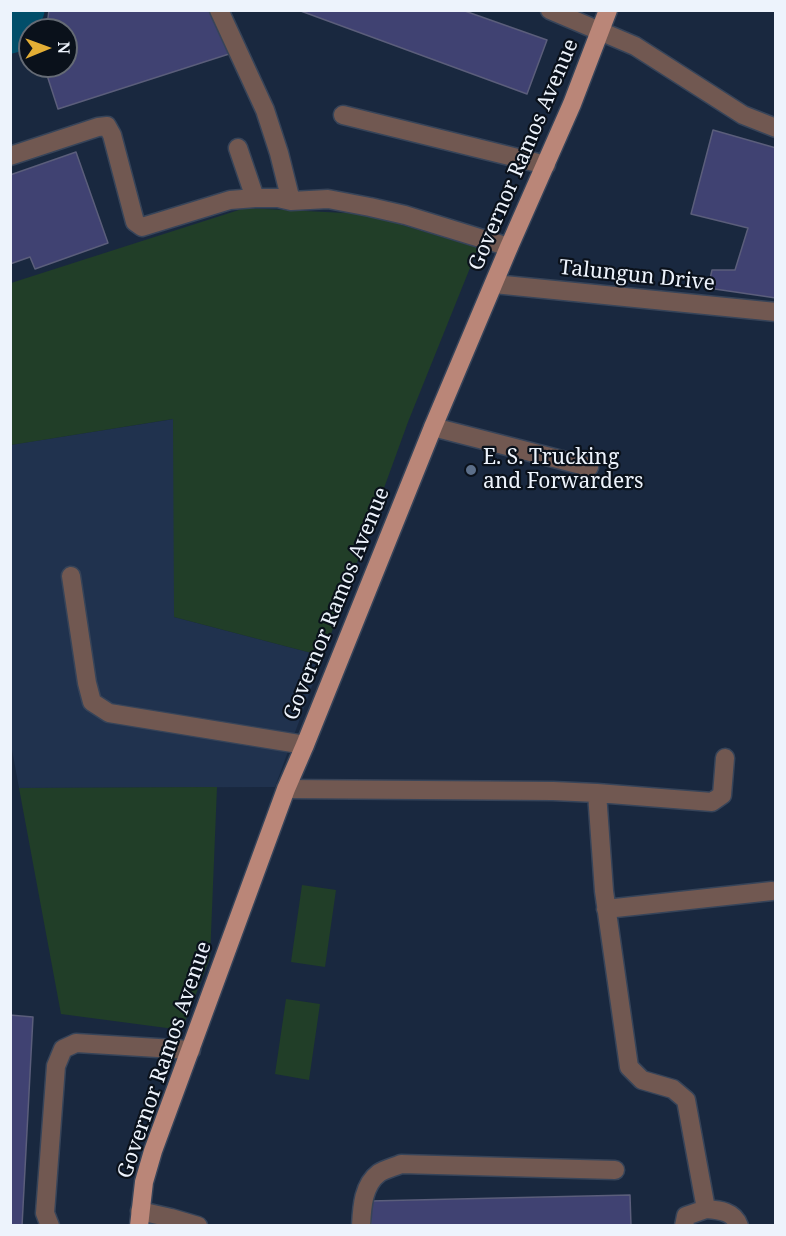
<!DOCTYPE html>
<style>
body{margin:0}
#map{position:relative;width:786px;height:1236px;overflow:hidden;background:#19283f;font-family:"Noto Serif",serif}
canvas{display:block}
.frame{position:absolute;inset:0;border:12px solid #edf3fc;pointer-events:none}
.north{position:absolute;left:18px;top:18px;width:60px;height:60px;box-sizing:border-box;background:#0a111b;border:2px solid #656b75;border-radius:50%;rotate:89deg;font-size:16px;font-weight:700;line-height:24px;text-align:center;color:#edf3fc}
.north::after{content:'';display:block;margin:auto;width:21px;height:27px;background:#e3ae35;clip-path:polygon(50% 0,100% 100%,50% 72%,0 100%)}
</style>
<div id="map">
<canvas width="786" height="1236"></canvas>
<div class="frame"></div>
<div class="north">N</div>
</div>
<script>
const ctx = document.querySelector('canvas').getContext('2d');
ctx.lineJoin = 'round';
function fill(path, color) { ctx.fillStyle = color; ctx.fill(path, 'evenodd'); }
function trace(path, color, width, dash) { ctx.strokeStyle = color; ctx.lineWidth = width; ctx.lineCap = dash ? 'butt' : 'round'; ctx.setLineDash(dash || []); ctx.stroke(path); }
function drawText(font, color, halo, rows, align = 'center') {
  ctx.font = font + ' "Noto Serif",serif'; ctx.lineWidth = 4.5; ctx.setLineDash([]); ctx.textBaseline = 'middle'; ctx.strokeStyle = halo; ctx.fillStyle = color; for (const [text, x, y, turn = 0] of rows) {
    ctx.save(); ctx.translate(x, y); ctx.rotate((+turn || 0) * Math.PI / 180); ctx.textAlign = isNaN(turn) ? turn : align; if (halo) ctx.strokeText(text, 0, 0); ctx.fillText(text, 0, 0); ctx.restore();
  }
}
fill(new Path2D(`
 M174,419V617L323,656L275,787L19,788L10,739V445Z`), '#20324e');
fill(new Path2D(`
 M245,208L366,214L478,248L408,422L323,656L174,617L173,419L11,445V283Z
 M217,787L210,958L182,1030L61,1014L19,788Z
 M302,885L336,890L325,967L291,962Z
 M286,999L320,1004L309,1080L275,1074Z`), '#213e28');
trace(new Path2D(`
 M10,34L25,10`), '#024e6a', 39);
const building = new Path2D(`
 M49,10H212L229,54L58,109L44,66H66V30H38L48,18Z
 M298,10H462L547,40L527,94Z
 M713,130L776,148V298L708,288L712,270H735L748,228L691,214Z
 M76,152L108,243L35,269L30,257L10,264V175Z
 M10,1015L33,1017L22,1226H10Z
 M630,1195L631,1226H371L370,1201Z`);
fill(building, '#404272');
trace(building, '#5b5e7b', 1.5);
const minor = new Path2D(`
 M219,10L265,110L279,153L291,201L328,199L370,207L405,215L509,247
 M550,10L635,46L743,115L776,128
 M343,115L546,165
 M238,148L255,198
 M10,156L98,127L107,126L112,135L135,222L142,227L230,200L255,198H278L291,201
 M494,284L776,312
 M433,427L589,467
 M71,576L87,683L92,702L109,713L305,745
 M286,789L553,791L597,793L712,802L722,795L725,758
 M597,793L604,891L629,1067L642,1080L673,1089L686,1100L706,1209C719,1210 734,1211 739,1226
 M606,909L772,891
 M140,1211L171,1218L198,1226
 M50,1226L45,1213L56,1066L63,1049L76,1043L191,1050
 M361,1226C362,1207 363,1185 379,1173C385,1169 394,1167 401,1164L615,1170
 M684,1226L686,1216L706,1209`);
const major = new Path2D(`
 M139,1226L144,1182L153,1151L286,789L305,745L433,427L509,247L572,104L608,10`);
trace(minor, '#374459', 21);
trace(major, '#374459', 21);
trace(minor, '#715851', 18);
trace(major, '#ba8678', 18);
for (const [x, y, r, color] of [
 [471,470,6,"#5c6f8a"]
]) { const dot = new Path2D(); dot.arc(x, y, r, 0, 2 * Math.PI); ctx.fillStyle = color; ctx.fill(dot); trace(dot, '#0a111b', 2); }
drawText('21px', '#edf3fc', '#0a111b', [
 ["Governor Ramos Avenue",524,155,-67],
 ["Talungun Drive",637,276,6],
 ["Governor Ramos Avenue",337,604,-68],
 ["Governor Ramos Avenue",165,1060,-71]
]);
drawText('21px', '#edf3fc', '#0a111b', [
 ["E. S. Trucking",483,458],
 ["and Forwarders",483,482]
], 'left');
</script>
